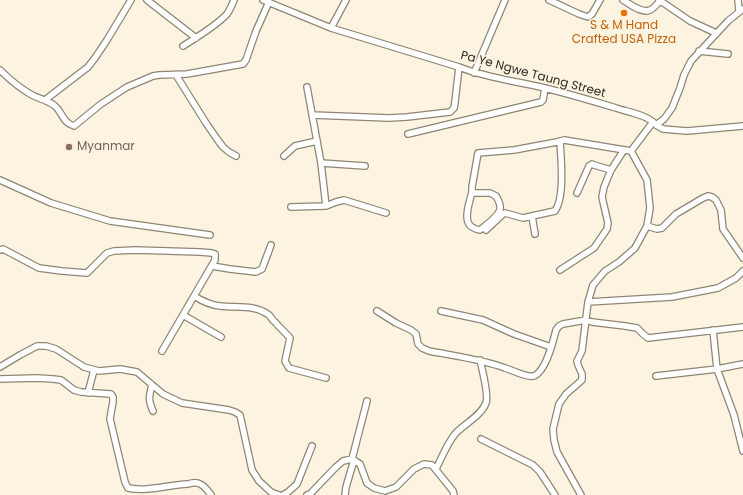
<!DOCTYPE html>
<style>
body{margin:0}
canvas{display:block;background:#fcf4e1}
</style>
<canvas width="743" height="495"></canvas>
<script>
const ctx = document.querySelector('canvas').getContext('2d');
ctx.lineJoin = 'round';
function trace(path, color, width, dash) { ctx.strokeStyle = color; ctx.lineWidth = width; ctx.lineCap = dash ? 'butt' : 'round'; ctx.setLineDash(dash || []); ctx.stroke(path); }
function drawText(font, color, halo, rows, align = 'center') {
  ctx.font = font + ' Poppins,sans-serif'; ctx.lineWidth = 3.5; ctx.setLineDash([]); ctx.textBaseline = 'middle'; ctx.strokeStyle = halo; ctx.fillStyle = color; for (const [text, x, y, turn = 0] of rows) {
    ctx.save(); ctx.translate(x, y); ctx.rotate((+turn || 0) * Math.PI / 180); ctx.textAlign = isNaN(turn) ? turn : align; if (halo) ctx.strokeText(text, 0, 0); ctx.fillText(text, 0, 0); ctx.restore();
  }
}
const minor = new Path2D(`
 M147,0L196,38
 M263,0L331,28L459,67C487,78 516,81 545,88C569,94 593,101 616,108C628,112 648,115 656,125L664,119L672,108L680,88L684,75L691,61L728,21L743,9
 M549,0L579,14L588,17L592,14L600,0
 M623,0C630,4 642,14 650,10C654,8 657,4 660,1
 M659,0L690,21L716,33
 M738,0L739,11
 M331,28L346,0
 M183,46C196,38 217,25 227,14C230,10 232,5 234,0
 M699,51L728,54
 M0,70C9,79 21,89 32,95C40,99 49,101 55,106C63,113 62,122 74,126L101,104L127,87L153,76L159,75L187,74L243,64L246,60L256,31L269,2
 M474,73L505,0
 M176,75L206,123L217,139L223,147L229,152L236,156
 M307,87L321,163L326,206
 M45,100L88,67L95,58L107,40L131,0
 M312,115L389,118L407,117L450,112L454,108L455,102L459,67
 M656,125L663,129L687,131L743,126
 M408,134L541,102L543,100L545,88
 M631,151L653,122
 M284,156L295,146L317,141
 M321,163L365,166
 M0,180L51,203L110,221L210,235
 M472,192C470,200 464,217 469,224C471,228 476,229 480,230C486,225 499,216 500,209C501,204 498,200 496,196L490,193H473L472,192V187L478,153L514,150L557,142L564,140L631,151
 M577,193L589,166L592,164L594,165L611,170
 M291,207L326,206L336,202L344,200L386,213
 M647,226L657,229L662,228L676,214L703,198L708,196L712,197L716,200L721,210L723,229L743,258
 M486,230L503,214L505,213L523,218L532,216
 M535,234L532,216L555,211C565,197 561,159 560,141
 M0,250L3,249L39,268L62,271L87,273L107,253L114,251L135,250L200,252L212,253L215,254V260L162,351
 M212,266L230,269L256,272L262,269L271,245
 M560,270L594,248L607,229L608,223L602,197L604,187L611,170L624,150
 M194,296C202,301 210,305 220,306C237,308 254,304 269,315C271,317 272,320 275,322C280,328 285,332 290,338L285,361L289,368L326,378
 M588,302L672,297L718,288L736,278L743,271
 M377,311L396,323L411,330L416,334L418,344L422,348L429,351C455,356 481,359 505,368C512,370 527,378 534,376C546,371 553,342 556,330L559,326L563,324L586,320L592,322L625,326L637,328L643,334L648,338L743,327
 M441,311L483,320L514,334L551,347
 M183,315L221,337
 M713,330L717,369L734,415L743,451
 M0,367L20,355L37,346H46L56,349L84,367L99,371L120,369L137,372L163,394L182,403L229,410L235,412L240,415L252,470L259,481L271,492L279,495
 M656,376L717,369L743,364
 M0,379L37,378L53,379L61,380L74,390L81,392L111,394L113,397V402L112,407L110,419L125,482L128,488C147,492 168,485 188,484C191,483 197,482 200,484C205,486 208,491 211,495
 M152,385C149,396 148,400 153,411
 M88,393L94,370
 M481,439L533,465L540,472L555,495
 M352,459L367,401
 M436,469C442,457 447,444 455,434C464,424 481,416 486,403C489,395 482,369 480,360
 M283,495L288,492L297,484L312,446
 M307,495L310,494L336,467L343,461L352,459L360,464L367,483L374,488L385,491L396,487L414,469L424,464L432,465L453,491L454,495
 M345,495L346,487L354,460
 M581,495L557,452L554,440L553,429L559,404L566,394L582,380V374L578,365L577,361L582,351L588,302L593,285L605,271L619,262L635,248L647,226L650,208L647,180L631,151`);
trace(minor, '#8e8675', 8);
trace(minor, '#fff', 5.5);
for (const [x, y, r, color] of [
 [624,13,4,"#e8710a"],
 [69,147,4,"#8d6e63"]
]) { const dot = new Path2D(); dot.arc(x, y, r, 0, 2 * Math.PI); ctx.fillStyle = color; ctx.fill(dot); trace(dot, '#fcf4e1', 1.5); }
drawText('12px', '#c56008', '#fcf4e1', [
 ["S & M Hand",624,26],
 ["Crafted USA Pizza",624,40]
]);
drawText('12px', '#2e2a23', '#fcf4e1', [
 ["Pa Ye Ngwe Taung Street",533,75,15]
]);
drawText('12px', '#785e54', '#fcf4e1', [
 ["Myanmar",77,147]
], 'left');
</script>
